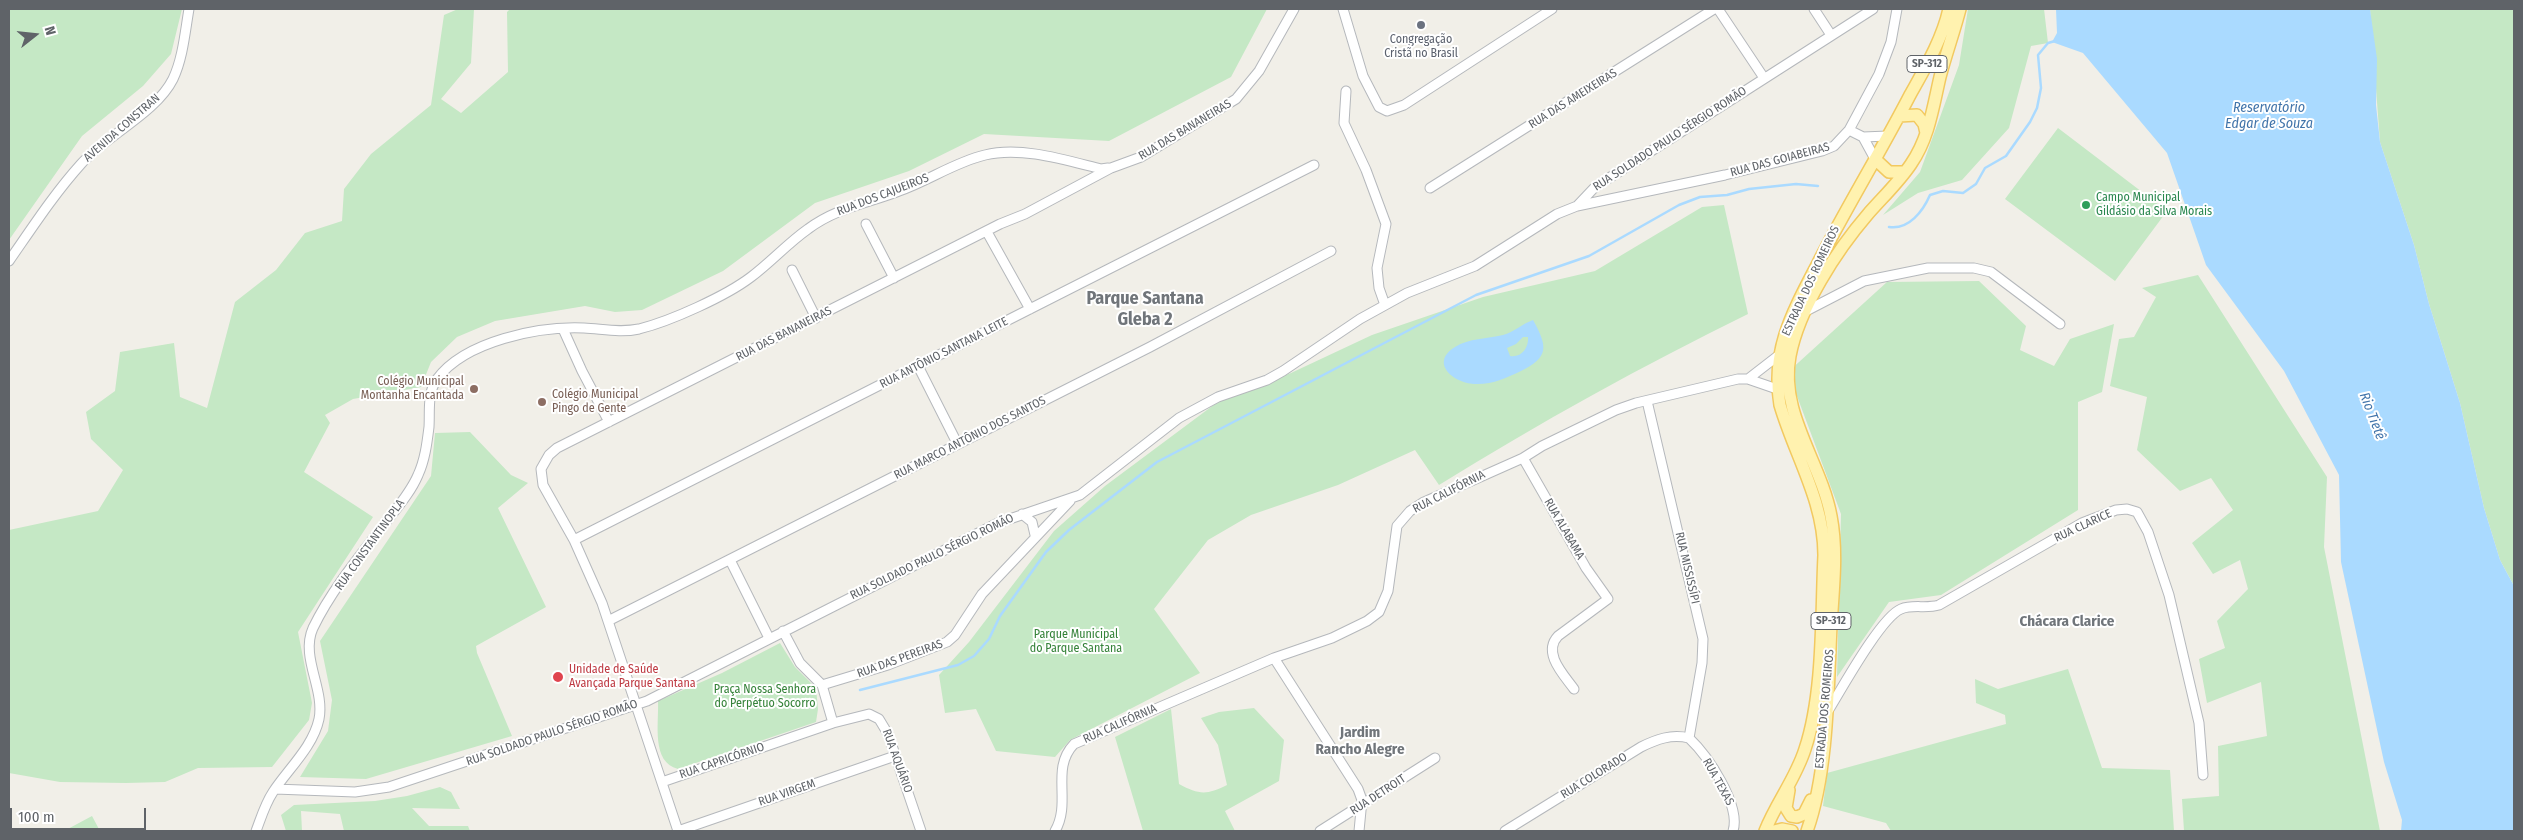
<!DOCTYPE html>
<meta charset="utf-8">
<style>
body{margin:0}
#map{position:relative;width:2523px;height:840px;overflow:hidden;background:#f1efe8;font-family:"Fira Sans Condensed",sans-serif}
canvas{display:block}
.frame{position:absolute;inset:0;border:10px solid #5f6368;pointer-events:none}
.north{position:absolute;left:10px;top:10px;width:50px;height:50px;-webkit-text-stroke:4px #fff;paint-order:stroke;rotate:74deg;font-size:14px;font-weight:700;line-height:20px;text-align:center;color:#5f6368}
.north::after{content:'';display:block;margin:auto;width:18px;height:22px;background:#5f6368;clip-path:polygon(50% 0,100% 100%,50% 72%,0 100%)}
.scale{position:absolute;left:10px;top:808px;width:136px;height:22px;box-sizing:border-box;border:2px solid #5f6368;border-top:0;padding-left:6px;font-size:15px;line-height:18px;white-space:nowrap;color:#5f6368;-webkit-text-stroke:4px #fff;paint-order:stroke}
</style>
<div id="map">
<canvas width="2523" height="840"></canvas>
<div class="frame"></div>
<div class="north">N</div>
<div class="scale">100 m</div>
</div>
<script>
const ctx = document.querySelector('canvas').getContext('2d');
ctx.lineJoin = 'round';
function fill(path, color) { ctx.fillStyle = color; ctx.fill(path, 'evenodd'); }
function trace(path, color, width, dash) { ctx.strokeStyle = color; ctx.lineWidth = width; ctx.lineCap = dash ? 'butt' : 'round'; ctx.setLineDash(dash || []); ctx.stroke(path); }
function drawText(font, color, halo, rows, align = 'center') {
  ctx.font = font + ' "Fira Sans Condensed",sans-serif'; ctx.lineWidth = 4; ctx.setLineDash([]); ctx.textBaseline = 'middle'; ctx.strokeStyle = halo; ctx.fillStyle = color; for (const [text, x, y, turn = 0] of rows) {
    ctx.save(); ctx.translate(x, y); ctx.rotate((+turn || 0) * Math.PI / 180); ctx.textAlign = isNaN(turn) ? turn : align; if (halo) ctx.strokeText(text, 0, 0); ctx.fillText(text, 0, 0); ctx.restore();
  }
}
fill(new Path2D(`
 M9,9H182L171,54L143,86L82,136L9,240Z
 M458,9H474L471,63L441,99L461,113L508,72L507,12L510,9H1267L1231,77L1109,141L984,134L909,171L815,203L723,271L642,310L615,312L585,306L495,321L457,337L431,362L421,387L353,399L325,415L330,423L304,472L373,517L298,632L312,703L309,720L272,767L198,768L165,782L126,783L60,782L9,773V530L98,511L123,470L91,439L86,412L115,391L120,352L174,343L180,397L207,408L235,302L276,270L305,233L342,221L344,189L371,154L431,105L444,15Z
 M1968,9H2044L2048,43L2031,46L2009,128L1962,180L1918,193L1883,215L1920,172L1959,65Z
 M2370,9H2514V586L2500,560L2484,508L2460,403L2429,304L2414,245L2380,142Z
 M2058,128L2167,211L2115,281L2005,199Z
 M1724,205L1748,314C1642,366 1539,423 1439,485L1415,450L1338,485L1251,515L1208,540L1154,609L1200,673L1070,740L1055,757L996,751L976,709L945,713L939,675L969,642L1054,531L1105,486L1219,401L1291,373L1372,335L1483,297L1595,271L1702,207Z
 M2198,275L2327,477L2324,547L2380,831H2184L2182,799L2219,796L2218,746L2267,736L2261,682L2207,703L2199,659L2225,648L2217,621L2248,589L2240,560L2213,574L2192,543L2233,510L2211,478L2180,491L2137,450L2147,397L2110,386L2119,339L2134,337L2156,297L2142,288Z
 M1979,281L2026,326L2020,350L2054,366L2070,339L2114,324L2102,392L2078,402V510L1941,595L1889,602L1837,677L1841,514L1788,372L1887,282Z
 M470,432L511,475L528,483L498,508L546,607L476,646L477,653L512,736L366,779L300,777L328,731L332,700L320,641L431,476L435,433Z
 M780,643L795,667L816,688L818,709L816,722L678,769C651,762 659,724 658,701L722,673Z
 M2068,669L2102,768L2170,770L2174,831H1891L1886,823L1823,806L1827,773L2006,724L2005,715L1976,703L1975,679L1998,689Z
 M1254,708L1284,740L1279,781L1225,811L1235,831H1143L1115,737L1171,709L1179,784C1199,795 1207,795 1227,785L1218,745L1201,718L1219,712Z
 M440,787L451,792L460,809L412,808L429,826H468L470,831H344L340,814L301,811L302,831H286L281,815L294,805L375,801L407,796Z
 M92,816L100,831H64Z`), '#c5e8c5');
fill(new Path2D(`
 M2056,9H2370L2377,59L2376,105L2380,142L2414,245L2429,304L2460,403L2484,508L2500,560L2514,586V831H2401L2402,820L2384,762L2341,562L2339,475L2284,371L2206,265L2167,153L2083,53L2052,42L2057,33Z
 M1533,320C1548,347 1549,357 1521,371C1506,378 1492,385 1474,384C1454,383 1429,363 1455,347C1469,338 1487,339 1503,335C1514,332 1522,324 1533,320ZM1523,337H1528C1529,348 1521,358 1510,356L1507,348L1516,344Z`), '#aadaff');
trace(new Path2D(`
 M1889,227C1909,230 1923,211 1930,195L1943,191L1963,193L1976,184L1985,168L2006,156L2030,122L2037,108L2041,88L2038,55L2048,43L2055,41
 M860,690L958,665L974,656L989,639L1000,616L1046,552L1069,530L1157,462L1476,295L1589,256L1679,205L1700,197L1727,195L1749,189L1796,184L1818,186`), '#aadaff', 2.5);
const minor = new Path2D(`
 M1343,9L1363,76L1379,107L1387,111L1404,105L1552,9
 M1718,9L1764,78
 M1814,9L1831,35
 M1346,91L1344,123L1366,170L1386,224L1377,268L1379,288L1385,305
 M1849,130L1863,137L1888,136
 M1863,137L1875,159
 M1430,188L1714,9
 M1577,206L1595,187L1873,9
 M866,224L894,278
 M987,232L1030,309
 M9,261C32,228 54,194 81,164C107,135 156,113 173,79C183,58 185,32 189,9
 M792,270L816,318
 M1806,311L1864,281L1928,268H1974L1991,272L2060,324
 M563,329L582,371L609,422
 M918,366L957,443
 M1748,379L1779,355
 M1647,401L1703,639L1702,663L1689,738
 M1523,458L1586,568L1608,599L1558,636C1542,653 1564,675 1574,689
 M1022,514L1032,522L1035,535
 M574,540L1314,165
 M730,560L769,638
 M608,621L1150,347L1331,251
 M783,631L800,663L822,685L833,723
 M1274,658L1358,789L1362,800L1359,831
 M822,685L888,665L947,642L955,635L982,594L1070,501
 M1828,711C1841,690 1881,617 1901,609C1913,604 1926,609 1939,605L2082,523L2116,510L2127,509L2137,512L2148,532L2169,595L2199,723L2203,775
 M1689,738C1708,756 1741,805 1733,831
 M662,782L833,723L869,714L879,719L888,734L921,831
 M275,789L355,792L389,787L647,701L998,523L1080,495L1179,418L1218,397L1267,380L1283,371L1360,319L1407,293L1475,266L1557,214L1577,206L1725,175L1822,151L1834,146L1849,130L1879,74L1891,42L1897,9
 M256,831C261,818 265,804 273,792C288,769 313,747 319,719C325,689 300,657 313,628C331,591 358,558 383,526C395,510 410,494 418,475C425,460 427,443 429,427C430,411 427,393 437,379C465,341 539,326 584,328C603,329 620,333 639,329C671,321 726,296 751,277C771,262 788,243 808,229C836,208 868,203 899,191C928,181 955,162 985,155C1021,146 1065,160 1101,169L1108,168
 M678,831L602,603L574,540L543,485L541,469L549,455L557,448L1000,224L1025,214L1111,168L1141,157L1236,99L1259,71L1294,9
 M678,831L895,756
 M1055,831C1072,802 1050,769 1074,744L1274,658L1332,638L1367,621L1379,612L1388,591L1397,526L1410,511L1424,502L1523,458L1542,446L1616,410L1636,403L1738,379H1748L1777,389
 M1320,831L1435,758
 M1505,831L1641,747C1657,739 1671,734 1689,738`);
const major = new Path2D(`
 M1899,116L1917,115L1924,124L1926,133
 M1875,159L1889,172H1905
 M1789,790L1786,808L1791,816L1797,817L1804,814L1811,800
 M1765,831C1776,803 1796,778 1805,749C1824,692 1821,615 1824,555C1824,501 1795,456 1780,405C1771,350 1792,313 1817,265C1846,208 1880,153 1910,95C1925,68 1942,40 1949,9
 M1774,831L1782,829L1792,831
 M1807,831C1828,772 1828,689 1831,626C1833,590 1838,552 1831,516C1821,462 1779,413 1790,356C1799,308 1837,250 1868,214C1882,198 1899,182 1911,164C1929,138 1933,107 1940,77C1946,54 1954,32 1960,9`);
trace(minor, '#b5b8bc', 11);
trace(major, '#f2c960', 14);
trace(minor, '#fff', 9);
trace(major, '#fff2af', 11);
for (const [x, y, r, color] of [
 [1421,25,5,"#6b7280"],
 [2086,205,5,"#2e9e5b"],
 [474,389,5,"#8d6e63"],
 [542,402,5,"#8d6e63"],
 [558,677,6,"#e0444e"]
]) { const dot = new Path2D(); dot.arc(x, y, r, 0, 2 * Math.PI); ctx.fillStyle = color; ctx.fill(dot); trace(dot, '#fff', 2); }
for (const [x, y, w] of [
 [1927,64,40],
 [1831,621,40]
]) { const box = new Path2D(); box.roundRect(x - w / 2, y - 8.5, w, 17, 4); ctx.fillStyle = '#fff'; ctx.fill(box); trace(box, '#5f6368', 1); }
drawText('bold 11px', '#5f6368', null, [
 ["SP-312",1927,64],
 ["SP-312",1831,621]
]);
drawText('12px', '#5b616d', '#fff', [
 ["Congregação",1421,40],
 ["Cristã no Brasil",1421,54]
]);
drawText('12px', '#5f6368', '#fff', [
 ["RUA DAS AMEIXEIRAS",1573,99,-32],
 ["AVENIDA CONSTRAN",122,128,-41],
 ["RUA DAS BANANEIRAS",1185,130,-31],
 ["RUA SOLDADO PAULO SÉRGIO ROMÃO",1670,139,-33],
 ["RUA DAS GOIABEIRAS",1780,160,-15],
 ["RUA DOS CAJUEIROS",883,195,-21],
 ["ESTRADA DOS ROMEIROS",1811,281,-65],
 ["RUA DAS BANANEIRAS",784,334,-27],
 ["RUA ANTÔNIO SANTANA LEITE",944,353,-27],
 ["RUA MARCO ANTÔNIO DOS SANTOS",970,438,-27],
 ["RUA CALIFÓRNIA",1449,492,-27],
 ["RUA CLARICE",2083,526,-25],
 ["RUA ALABAMA",1564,529,60],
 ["RUA CONSTANTINOPLA",370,545,-54],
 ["RUA SOLDADO PAULO SÉRGIO ROMÃO",932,557,-26],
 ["RUA MISSISSÍPI",1687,568,77],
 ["RUA DAS PEREIRAS",900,659,-20],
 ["ESTRADA DOS ROMEIROS",1825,709,-85],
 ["RUA CALIFÓRNIA",1120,724,-24],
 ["RUA SOLDADO PAULO SÉRGIO ROMÃO",552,733,-19],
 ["RUA CAPRICÓRNIO",722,761,-19],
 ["RUA AQUÁRIO",897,761,70],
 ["RUA COLORADO",1594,776,-32],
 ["RUA TEXAS",1718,782,61],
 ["RUA VIRGEM",787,793,-19],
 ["RUA DETROIT",1378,795,-33]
]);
drawText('12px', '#27864d', '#fff', [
 ["Campo Municipal",2096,198],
 ["Gildásio da Silva Morais",2096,212]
], 'left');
drawText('12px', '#785e54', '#fff', [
 ["Colégio Municipal",464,382],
 ["Montanha Encantada",464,396],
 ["Colégio Municipal",552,395,"left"],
 ["Pingo de Gente",552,409,"left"]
], 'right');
drawText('12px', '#348238', '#fff', [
 ["Parque Municipal",1076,635],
 ["do Parque Santana",1076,649],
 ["Praça Nossa Senhora",765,690],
 ["do Perpétuo Socorro",765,704]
]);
drawText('12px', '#be3a42', '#fff', [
 ["Unidade de Saúde",569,670],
 ["Avançada Parque Santana",569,684]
], 'left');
drawText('italic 14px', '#4174aa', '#fff', [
 ["Reservatório",2269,108],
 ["Edgar de Souza",2269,124],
 ["Rio Tietê",2372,416,69]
]);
drawText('bold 15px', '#70757a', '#fff', [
 ["Chácara Clarice",2067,622],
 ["Jardim",1360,733],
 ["Rancho Alegre",1360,750]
]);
drawText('bold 18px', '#70757a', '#fff', [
 ["Parque Santana",1145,299],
 ["Gleba 2",1145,320]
]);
</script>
